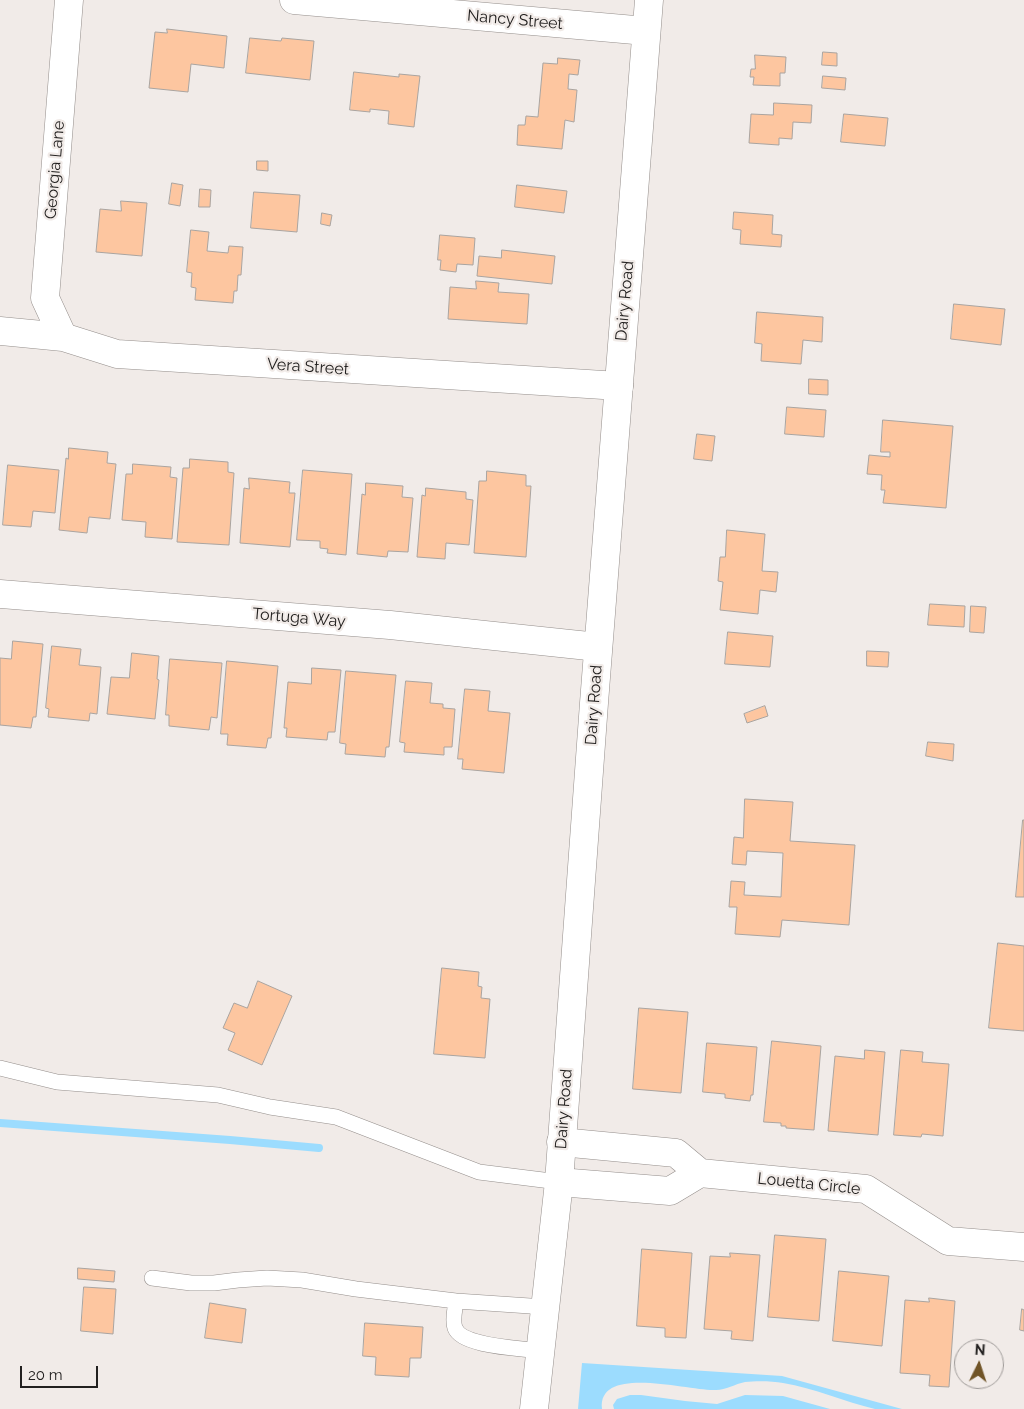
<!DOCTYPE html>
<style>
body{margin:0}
#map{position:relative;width:1024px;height:1409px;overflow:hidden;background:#f1ebe8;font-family:Raleway,sans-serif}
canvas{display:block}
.north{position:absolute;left:954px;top:1339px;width:50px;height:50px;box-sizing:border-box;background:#f1ebe8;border:1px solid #9e9a98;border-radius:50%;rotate:4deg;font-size:14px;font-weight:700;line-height:20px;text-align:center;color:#22201f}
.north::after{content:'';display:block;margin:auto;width:18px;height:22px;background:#705427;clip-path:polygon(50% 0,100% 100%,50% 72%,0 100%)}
.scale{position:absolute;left:20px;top:1366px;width:78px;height:22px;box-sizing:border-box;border:2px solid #22201f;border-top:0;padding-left:6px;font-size:15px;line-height:18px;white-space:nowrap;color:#22201f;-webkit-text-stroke:4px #f1ebe8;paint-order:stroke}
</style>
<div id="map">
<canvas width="1024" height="1409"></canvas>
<div class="north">N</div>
<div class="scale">20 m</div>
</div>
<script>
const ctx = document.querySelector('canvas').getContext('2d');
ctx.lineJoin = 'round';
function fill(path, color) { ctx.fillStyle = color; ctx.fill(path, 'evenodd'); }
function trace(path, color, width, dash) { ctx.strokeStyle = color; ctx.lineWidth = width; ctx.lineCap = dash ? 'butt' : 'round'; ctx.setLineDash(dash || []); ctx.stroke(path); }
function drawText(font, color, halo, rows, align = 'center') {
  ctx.font = font + ' Raleway,sans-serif'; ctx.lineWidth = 4.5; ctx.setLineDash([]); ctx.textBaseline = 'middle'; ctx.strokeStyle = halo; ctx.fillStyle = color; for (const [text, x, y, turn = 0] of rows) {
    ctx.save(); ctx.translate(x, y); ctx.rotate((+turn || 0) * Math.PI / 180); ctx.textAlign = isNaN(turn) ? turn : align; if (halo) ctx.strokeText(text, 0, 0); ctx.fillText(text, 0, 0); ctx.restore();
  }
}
fill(new Path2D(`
 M582,1363L782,1376L902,1409C893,1409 884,1409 875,1409C845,1402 814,1388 783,1383C772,1381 756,1381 745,1382C735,1384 726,1390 716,1390C692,1392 597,1363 602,1409H578Z
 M630,1395H641L685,1401L717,1404L745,1395L783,1396L830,1409H614L613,1405L617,1399Z`), '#9cdcfe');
trace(new Path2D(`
 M0,1123L230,1140L319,1148`), '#9cdcfe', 8);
const building = new Path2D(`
 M167,29L227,36L224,68L191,64L188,92L149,88L155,32L167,33Z
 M250,38L281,41L282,38L314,41L310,80L246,73Z
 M823,52L837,53V66L822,65Z
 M755,55L786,57L785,73H780V86L753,85L754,77H750L751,69H755Z
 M558,58L580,60L578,75L569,74L568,89L577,90L574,122L565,120L562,149L517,145L518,125H525L526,116L538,117L543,63L557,64Z
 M354,72L399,77V74L420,76L414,127L388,124L389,111L370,109V112L350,110Z
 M823,76L846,78L845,90L822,88Z
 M774,103L812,105L811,123L793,122L792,139L779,138V145L749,143L751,114L773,115Z
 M844,114L888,118L885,146L841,142Z
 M257,161H268V171L257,170Z
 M172,183L183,185L180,206L169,204Z
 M517,185L567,191L564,213L515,207Z
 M200,189L211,190L210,207H199Z
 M254,192L300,195L297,232L251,228Z
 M121,201L147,203L142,256L96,252L100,209L121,211Z
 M734,212L773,215L772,234L782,235L781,247L740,244L741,230L733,229Z
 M322,213L332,215L330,226L321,224Z
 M191,230L209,232L207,251L228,253L229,246L243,247L241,275H238L237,291H234L233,303L195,300L196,288L191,287L192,273L187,272Z
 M440,235L475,238L473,265L457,264L456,272L440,270L441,260H438Z
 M502,250L555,256L552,284L477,276L479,256L501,258Z
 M476,281L499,283L498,292L529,294L527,324L448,319L450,287L476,289Z
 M954,304L1005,309L1001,345L951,339Z
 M757,312L823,317L822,342L803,340L801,364L761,361L762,344L755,343Z
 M809,379L828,380V395L809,394Z
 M787,407L826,410L824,437L785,434Z
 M883,420L953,426L946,508L883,503L885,490H881L882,475L867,474L869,455L890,457V452H881Z
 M697,434L715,436L712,461L694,459Z
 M69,448L108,452L107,463L116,464L110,519L89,517L87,533L59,530L66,458L68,459Z
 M190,459L228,462V472L234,473L229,545L177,542L183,468H189Z
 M133,464L171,467L170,477L177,478L172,539L145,537L146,522L122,520L126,474H132Z
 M8,465L59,470L55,513L33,511L31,527L3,525Z
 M303,470L352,474L346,555L327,553L328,549L320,548V541L297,540Z
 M487,471L526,475V486H531L526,557L474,553L479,481H486Z
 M249,478L290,482L289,493H295L290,547L240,543L244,488L249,489Z
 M366,483L403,486L402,497L413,498L408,552L388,551L387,557L357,554L362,494L365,495Z
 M426,488L466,492V499L473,500L469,545L446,543L445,559L417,557L422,495L425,496Z
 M727,530L765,534L762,571L778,572L776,592L760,590L758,614L720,610L723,582L718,581L720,557H725Z
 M930,604L965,606L964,627L928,625Z
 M971,606L986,607L984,633L970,632Z
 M728,632L773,636L770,667L725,664Z
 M13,641L43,644L36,717H33L31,728L0,725V658L11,659Z
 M52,646L81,649L79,665L101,667L97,714L90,713L89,721L48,717L49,709L46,708Z
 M867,651L889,652L888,667L867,666Z
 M132,653L159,656L157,679L159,680L155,719L107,714L111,677L129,678Z
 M170,659L222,663L217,718L211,717L209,730L169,726V715H166Z
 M227,661L278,666L271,738H268L266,748L227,745L228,734H221Z
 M312,668L341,670L335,732H328L327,740L286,737L287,728H284L288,682L311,684Z
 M346,671L396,675L389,747H386L385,757L345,754L346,744L340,743Z
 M406,681L432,683L430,703L443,704V708L455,709L452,747H444V755L404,752L405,743L400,742Z
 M465,689L490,691L488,711L510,713L504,773L462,769L463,759H458Z
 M765,706L768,716L747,723L744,714Z
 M928,742L954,744L953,761L926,756Z
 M745,799L793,802L790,841L855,845L849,925L782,920L780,937L735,934L737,907H729L731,881L745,882L744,895L781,897L783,853L747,851L746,865L732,864L734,837L743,838Z
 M1023,820H1024V897H1016Z
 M998,943L1024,946V1031L989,1028Z
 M442,968L479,972L478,986L482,987L481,998L490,999L485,1058L434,1054Z
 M258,981L292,996L262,1065L228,1050L235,1033L223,1028L234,1003L247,1008Z
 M639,1008L688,1012L681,1093L633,1089Z
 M772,1041L821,1046L814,1130L786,1128V1126H781V1123L764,1122Z
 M707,1043L757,1047L753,1095H751L750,1101L725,1098V1094L703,1092Z
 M865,1050L885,1052L878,1135L828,1131L835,1056L864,1059Z
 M901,1050L923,1052L922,1062L949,1064L943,1136L922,1134L921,1137L894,1135Z
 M775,1235L826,1239L819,1321L768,1317Z
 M642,1249L692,1253L686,1338L665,1337V1328L637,1326Z
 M730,1253L760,1255L753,1341L731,1339L732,1331L704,1329L710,1256L730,1257Z
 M78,1268L115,1271L114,1282L78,1279Z
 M839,1271L889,1276L882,1346L833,1341Z
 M84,1287L116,1289L113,1334L81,1331Z
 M929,1298L955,1301L949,1387L929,1386L930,1375L900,1373L905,1300L929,1302Z
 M210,1303L246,1309L242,1343L205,1338Z
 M1022,1309L1024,1310V1331L1020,1330Z
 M365,1323L423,1327L421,1358H410L409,1377L375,1375L376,1357L363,1356Z`);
fill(building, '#fdc6a0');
trace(building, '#a9a4a0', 1);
const service = new Path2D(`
 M0,1068L57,1082L218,1095L270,1107L336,1117L479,1172L559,1182
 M152,1278L191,1283H214L238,1280L267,1278L302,1280L356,1289L456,1301L545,1307
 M456,1301C455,1310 452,1320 455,1328C462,1347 522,1348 540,1351`);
const minor = new Path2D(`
 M294,0L646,31
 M0,331L63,337L117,354L619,386
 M63,337L45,298L69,0
 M0,594L390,625L598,647
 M561,1142L676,1153L700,1173
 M559,1182L670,1191L700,1173L866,1189L948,1241L1024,1247`);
const tertiary = new Path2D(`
 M534,1409L559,1182L594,703L649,0`);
trace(service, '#948e8b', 16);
trace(minor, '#948e8b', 29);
trace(tertiary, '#948e8b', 29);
trace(service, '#fff', 15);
trace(minor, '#fff', 28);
trace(tertiary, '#fff', 28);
drawText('16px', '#22201f', '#f1ebe8', [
 ["Nancy Street",515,20,5],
 ["Georgia Lane",55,170,-85],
 ["Dairy Road",625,301,-85],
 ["Vera Street",308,367,4],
 ["Tortuga Way",299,618,5],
 ["Dairy Road",594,705,-86],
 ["Dairy Road",564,1109,-86],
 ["Louetta Circle",809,1184,6]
]);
</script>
